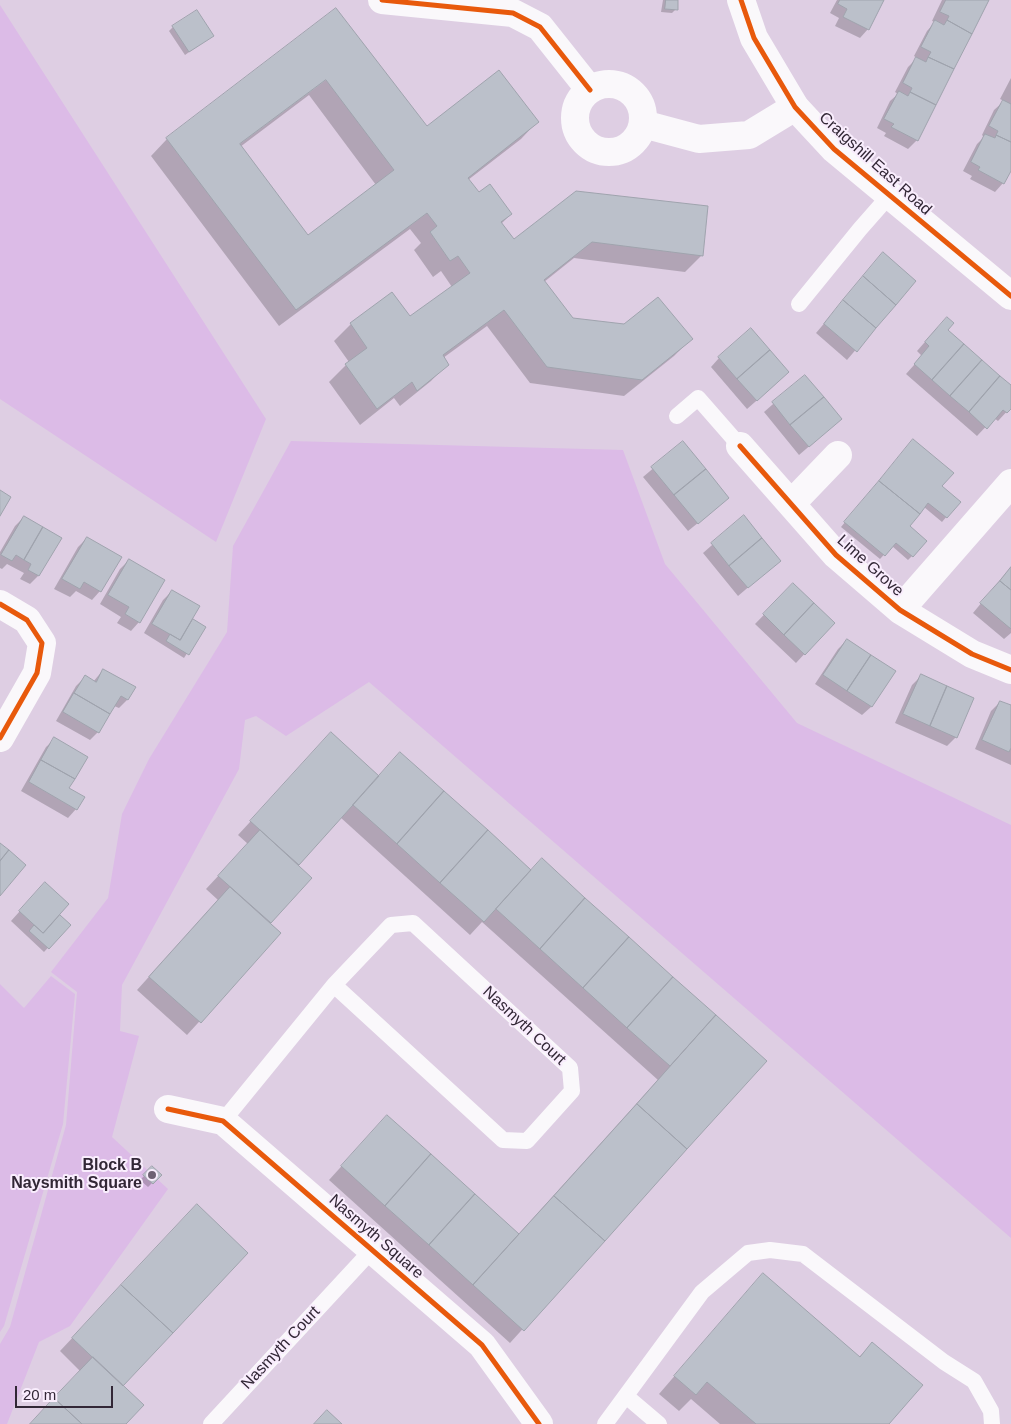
<!DOCTYPE html>
<style>
body{margin:0}
#map{position:relative;width:1011px;height:1424px;overflow:hidden;background:#decee3;font-family:Arial,sans-serif}
canvas{display:block}
.scale{position:absolute;left:15px;top:1386px;width:98px;height:22px;box-sizing:border-box;border:2px solid #322736;border-top:0;padding-left:6px;font-size:15px;line-height:18px;white-space:nowrap;color:#322736;-webkit-text-stroke:4px #f9edfd;paint-order:stroke}
</style>
<div id="map">
<canvas width="1011" height="1424"></canvas>
<div class="scale">20 m</div>
</div>
<script>
const ctx = document.querySelector('canvas').getContext('2d');
ctx.lineJoin = 'round';
function fill(path, color) { ctx.fillStyle = color; ctx.fill(path, 'evenodd'); }
function trace(path, color, width, dash) { ctx.strokeStyle = color; ctx.lineWidth = width; ctx.lineCap = dash ? 'butt' : 'round'; ctx.setLineDash(dash || []); ctx.stroke(path); }
function drawText(font, color, halo, rows, align = 'center') {
  ctx.font = font + ' Arial,sans-serif'; ctx.lineWidth = 4; ctx.setLineDash([]); ctx.textBaseline = 'middle'; ctx.strokeStyle = halo; ctx.fillStyle = color; for (const [text, x, y, turn = 0] of rows) {
    ctx.save(); ctx.translate(x, y); ctx.rotate((+turn || 0) * Math.PI / 180); ctx.textAlign = isNaN(turn) ? turn : align; if (halo) ctx.strokeText(text, 0, 0); ctx.fillText(text, 0, 0); ctx.restore();
  }
}
fill(new Path2D(`
 M0,5L266,419L216,542L0,399Z
 M291,441L623,450L665,564L797,723L1011,825V1238L369,682L286,736L256,716L245,720L239,769L122,985L120,1031L139,1036L112,1137L168,1189L70,1326L39,1342L7,1424H0V1344L10,1327L66,1125L77,992L51,972L108,898L122,814L149,759L227,632L233,546Z
 M51,976L75,994L63,1124L4,1326L0,1332V984L24,1008Z`), '#dcbbe7');
fill(new Path2D(`
 M663,0H677L676,9L672,13L661,12Z
 M837,0H883L868,29L860,38L835,26L839,18L830,13Z
 M942,0H988L917,140L908,149L884,136L886,133L877,128L890,101L898,94L895,92L908,67L917,58L914,56L927,31L935,22L932,21Z
 M336,10L427,128L537,122L521,139L468,180L479,194L511,214L501,224L514,241L576,192L702,255L685,272L574,258L544,282L572,319L691,339L674,356L624,396L530,383L487,326L443,358L447,364L431,381L400,406L394,398L360,425L329,382L349,362L334,341L351,324L410,318L452,287L441,271L433,277L414,250L421,243L410,229L279,326L151,156L167,139ZM309,95L376,185L308,236L240,147Z
 M173,27L212,36L185,55L169,31Z
 M1011,78V168L1003,183L995,192L970,179L972,176L963,171L977,144L984,137L982,135L994,110L1004,101L1000,99Z
 M883,254L914,281L847,360L816,333Z
 M938,327L947,330L1011,387V407L998,421L994,418L977,436L906,374L922,356L917,351Z
 M719,358L779,381L747,409L711,367Z
 M805,376L841,419L799,455L764,412Z
 M683,443L719,506L688,531L643,477Z
 M909,445L941,487L959,502L942,522L924,507L908,526L912,556L908,560L892,546L880,559L841,527Z
 M24,517L60,539L38,576L30,584L20,579L24,573L7,564L2,569L0,568V552L15,526Z
 M744,517L779,561L738,596L703,553Z
 M87,538L100,591L92,600L76,591L70,597L54,589L78,547Z
 M129,560L139,622L131,631L117,623L121,617L100,604L120,569Z
 M1011,567V633L1004,639L973,613Z
 M793,585L833,623L796,663L755,624Z
 M172,591L191,619L204,627L184,658L144,633L163,600Z
 M847,640L894,671L871,707L862,715L815,684L838,649Z
 M103,670L134,688L127,700L119,708L114,706L98,732L90,740L56,721L76,686L85,677L93,682Z
 M921,676L956,737L947,746L895,723L912,685Z
 M1000,702L1011,707V765L975,749L991,711Z
 M331,734L378,777L401,754L531,871L542,860L765,1061L510,1343L329,1180L387,1116L518,1235L658,1080L482,922L470,935L340,817L297,865L311,878L270,923L280,933L187,1035L137,990L218,900L206,889L248,844L238,835Z
 M55,739L68,789L76,809L68,818L21,791L46,747Z
 M36,893L52,921L69,925L44,952L11,921Z
 M152,1168L160,1175L148,1187L140,1180Z
 M184,1219L121,1386L125,1424H31L80,1371L60,1351Z
 M763,1275L859,1357L873,1343L888,1424H720L691,1399L679,1411L659,1394L747,1292Z`), '#0003');
const building = new Path2D(`
 M666,0H678V10L665,9Z
 M840,0H884L869,30L843,17L847,9L838,4Z
 M946,0H989L972,34L947,20L949,16L940,12Z
 M336,8L427,126L499,70L539,122L468,178L479,192L490,184L512,214L501,222L514,239L576,191L708,206L703,256L592,242L544,280L573,318L624,324L658,297L693,339L642,380L547,367L504,310L443,355L449,365L417,391L412,382L377,409L345,364L367,348L350,323L392,292L410,316L470,273L458,256L450,261L430,232L437,226L427,213L296,310L166,138ZM326,80L394,170L308,235L240,144Z
 M197,10L214,36L189,52L172,26Z
 M935,20L944,25L947,20L972,34L954,69L928,57L931,52L921,47Z
 M916,57L926,62L928,57L954,69L936,105L910,92L912,88L903,83Z
 M899,91L908,96L910,92L936,105L918,141L891,127L894,124L884,119Z
 M1003,100L1011,104V142L996,135L998,131L989,126Z
 M985,134L995,138L996,135L1011,142V171L1004,184L978,170L980,167L971,162Z
 M883,252L916,281L896,305L863,276Z
 M863,276L896,305L876,328L843,300Z
 M843,300L876,328L857,352L824,324Z
 M947,317L954,323L948,330L964,344L932,380L914,364L929,346L925,342Z
 M751,328L770,350L737,379L718,357Z
 M964,344L982,360L950,396L932,380Z
 M770,350L789,372L757,401L737,379Z
 M982,360L1000,376L969,412L950,396Z
 M805,375L824,397L790,425L772,402Z
 M1000,376L1011,385V409L1007,413L1003,410L987,429L969,412Z
 M824,397L842,419L809,447L790,425Z
 M913,439L954,473L942,486L961,502L947,518L928,503L920,514L879,481Z
 M683,441L706,469L674,495L651,467Z
 M706,469L729,498L698,524L674,495Z
 M879,481L920,514L910,526L927,541L913,557L896,543L885,556L844,522Z
 M0,490L11,497L0,516Z
 M744,515L762,538L729,566L711,543Z
 M24,516L43,527L24,560L16,555L12,561L1,555Z
 M43,527L62,538L39,576L28,570L31,564L24,560Z
 M87,537L122,557L101,592L84,582L80,589L62,579Z
 M762,538L781,561L748,588L729,566Z
 M129,559L165,580L140,623L125,614L129,607L108,595Z
 M1011,567V590L1000,581Z
 M1000,581L1011,590V629L980,603Z
 M793,583L814,603L784,635L763,614Z
 M172,590L200,606L180,640L152,624Z
 M814,603L835,623L805,655L784,635Z
 M193,619L206,627L189,655L166,641L170,634L180,640Z
 M847,639L871,655L847,691L823,675Z
 M871,655L896,671L872,707L847,691Z
 M103,669L136,687L128,700L121,696L110,714L74,693L85,675L96,682Z
 M921,674L947,686L930,726L903,714Z
 M947,686L974,698L957,738L930,726Z
 M74,693L110,714L99,733L63,712Z
 M1000,701L1011,705V748L1009,752L982,740Z
 M331,732L379,776L299,865L250,821Z
 M54,737L88,757L75,779L41,760Z
 M400,752L444,791L397,844L353,805Z
 M41,760L75,779L69,788L85,797L77,810L29,782Z
 M444,791L488,830L440,883L397,844Z
 M260,830L312,878L271,923L218,876Z
 M488,830L531,870L484,922L440,883Z
 M0,843L9,850L0,861Z
 M9,850L26,865L0,896V861Z
 M542,858L585,898L540,949L496,909Z
 M45,882L69,904L43,933L19,911Z
 M230,887L281,933L201,1023L149,977Z
 M585,898L629,937L583,988L540,949Z
 M60,915L71,925L49,949L29,931L34,925L43,933Z
 M629,937L673,977L627,1028L583,988Z
 M673,977L716,1015L670,1066L627,1028Z
 M716,1015L767,1061L687,1149L637,1104Z
 M637,1104L687,1149L605,1241L554,1196Z
 M387,1115L431,1154L385,1206L341,1166Z
 M431,1154L475,1194L429,1245L385,1206Z
 M152,1166L162,1175L153,1184L143,1175Z
 M475,1194L519,1234L473,1285L429,1245Z
 M554,1196L605,1241L524,1331L473,1285Z
 M197,1204L248,1253L173,1333L121,1285Z
 M763,1273L860,1357L872,1342L923,1385L889,1424H756L707,1382L696,1395L674,1376Z
 M121,1285L173,1333L123,1386L72,1338Z
 M93,1357L144,1405L126,1424H82L54,1398Z
 M54,1398L82,1424H30Z
 M327,1410L342,1424H314Z`);
fill(building, '#bbc0ca');
trace(building, '#9fa3ad', 1);
trace(new Path2D(`
 M799,304L860,229L889,196
 M677,416L698,398L740,446
 M413,923L570,1068L572,1091L527,1141L503,1140L334,985L391,925Z
 M223,1121L334,985
 M626,1396L659,1424
 M211,1424L372,1250
 M605,1424L702,1292L748,1253L770,1250L803,1254L944,1362L974,1381L991,1411L992,1424`), '#faf8fb', 16);
trace(new Path2D(`
 M382,0L513,13L540,27L590,90
 M575 118a34 34 0 1 1 68 0a34 34 0 1 1-68 0Z
 M643,124L699,139L749,135L795,107
 M740,446L836,555L900,610L972,654L1011,670
 M791,504L838,455
 M0,604L27,620L42,643L37,673L0,738
 M900,610L1011,483
 M168,1109L223,1121L482,1345L539,1424`), '#faf8fb', 28);
trace(new Path2D(`
 M741,0L754,38L795,107L834,149L1011,296`), '#faf8fb', 28);
trace(new Path2D(`
 M382,0L513,13L540,27L590,90
 M741,0L754,38L795,107L834,149L1011,296
 M740,446L836,555L900,610L972,654L1011,670
 M0,604L27,620L42,643L37,673L0,738
 M168,1109L223,1121L482,1345L539,1424`), '#e8590c', 5);
for (const [x, y, r, color] of [
 [152,1175,5,"#6e6173"]
]) { const dot = new Path2D(); dot.arc(x, y, r, 0, 2 * Math.PI); ctx.fillStyle = color; ctx.fill(dot); trace(dot, '#f9edfd', 2); }
drawText('16px', '#322736', '#f9edfd', [
 ["Craigshill East Road",875,164,42],
 ["Lime Grove",870,566,42],
 ["Nasmyth Court",524,1026,43],
 ["Nasmyth Square",376,1237,41],
 ["Nasmyth Court",281,1348,-47]
]);
drawText('bold 16px', '#322736', '#f9edfd', [
 ["Block B",142,1166],
 ["Naysmith Square",142,1184]
], 'right');
</script>
